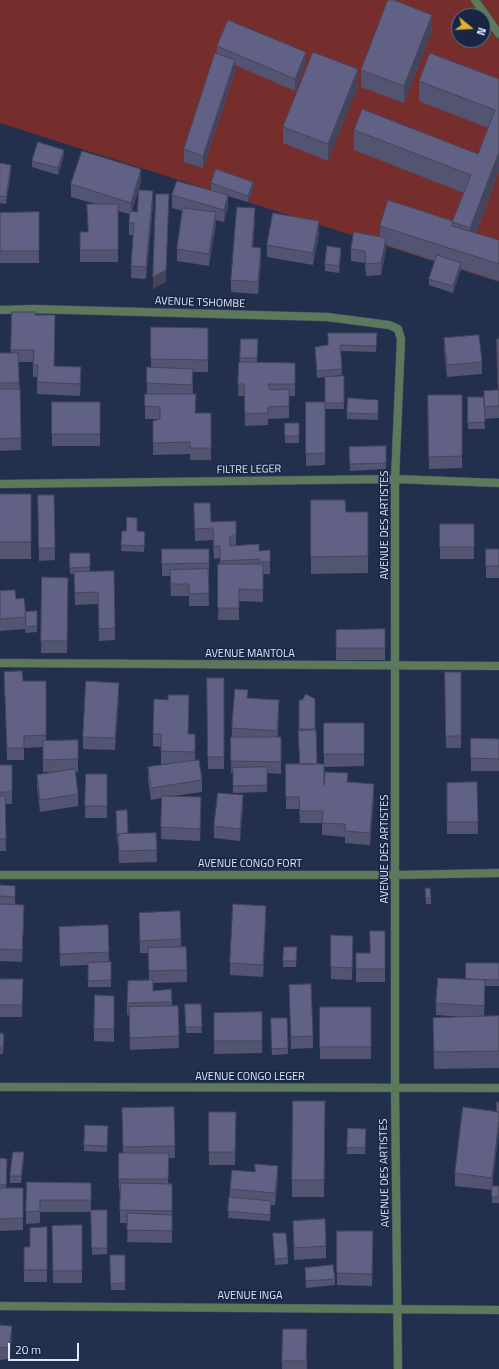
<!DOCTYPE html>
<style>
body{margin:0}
#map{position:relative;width:499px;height:1369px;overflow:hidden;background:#22304e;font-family:"Titillium Web",sans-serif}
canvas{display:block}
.north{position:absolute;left:451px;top:8px;width:40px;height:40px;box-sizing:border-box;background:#182643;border:1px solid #68748d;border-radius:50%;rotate:108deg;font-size:11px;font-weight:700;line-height:16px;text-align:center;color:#dfe9fc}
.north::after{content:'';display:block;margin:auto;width:14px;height:18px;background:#e2ae34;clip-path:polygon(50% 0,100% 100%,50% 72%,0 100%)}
.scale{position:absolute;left:8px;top:1343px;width:71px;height:18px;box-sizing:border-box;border:2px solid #dfe9fc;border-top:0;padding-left:5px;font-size:12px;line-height:14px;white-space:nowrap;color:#dfe9fc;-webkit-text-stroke:3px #182643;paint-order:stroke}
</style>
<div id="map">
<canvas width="499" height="1369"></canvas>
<div class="north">N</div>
<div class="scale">20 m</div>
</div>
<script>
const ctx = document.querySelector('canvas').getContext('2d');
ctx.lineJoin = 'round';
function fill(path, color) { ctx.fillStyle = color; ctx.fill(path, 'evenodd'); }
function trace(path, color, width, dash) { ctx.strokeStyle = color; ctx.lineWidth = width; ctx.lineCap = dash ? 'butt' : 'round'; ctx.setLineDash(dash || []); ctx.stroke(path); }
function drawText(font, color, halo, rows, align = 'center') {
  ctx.font = font + ' "Titillium Web",sans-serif'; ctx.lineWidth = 3; ctx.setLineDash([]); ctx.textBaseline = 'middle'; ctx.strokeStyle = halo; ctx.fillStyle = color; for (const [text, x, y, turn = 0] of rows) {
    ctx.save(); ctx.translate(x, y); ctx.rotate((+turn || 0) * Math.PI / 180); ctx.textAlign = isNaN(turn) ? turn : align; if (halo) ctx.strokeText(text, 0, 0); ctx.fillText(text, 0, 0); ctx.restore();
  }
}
fill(new Path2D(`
 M0,0H499V282L0,123ZM459,16H483V40H459Z`), '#762e2d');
const lane = new Path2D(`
 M475,0L499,34`);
const street = new Path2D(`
 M0,310L33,309L327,317L389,325L398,329L401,339L395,479V1088L398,1369
 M0,484L395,479L499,483
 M0,663L499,666
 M0,875H396L499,873
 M0,1087L499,1088
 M0,1306L499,1310`);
trace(lane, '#404e6a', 9);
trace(street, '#404e6a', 9);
trace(lane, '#5c795b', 8);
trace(street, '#5c795b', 8);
fill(new Path2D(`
 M432,31L404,103L361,87V70Z
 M217,46L306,64L295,91L235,65V72L203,168L184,162V149L217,54Z
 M499,79V172L476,233L499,240V281L461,269L453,293L429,285V279L435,261L386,245V250L381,275L366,276L365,263L351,261V249L380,237V226L453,221L464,193L354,150V130L478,154L488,128L419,101V81Z
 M358,86L328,161L283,143V127Z
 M64,156L58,175L32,167V161Z
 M0,163L11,171L6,204L0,203Z
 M141,181L132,211L137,212L153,204L146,279L131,278V266L133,235H129V214L118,211V262H80V232H88L96,204L71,197V184Z
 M211,183L253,188L248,202L228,196V207L224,222L216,220V225L209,266L177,261V249L183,211L172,208V195L220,193L211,190Z
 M39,212V263H0V213Z
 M255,220L253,247L261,260L258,294L231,292V280Z
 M319,233L313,265L267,257V245Z
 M341,254L339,273L325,271V264Z
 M12,312L35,315L55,327L54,366L81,379L80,396L37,394V377H33V362H19L21,450L0,451V353H11Z
 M151,327L208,328V372H193V394L195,413L211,448V460H190V454L153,455V421L160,419H145V394H147V383L151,367Z
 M377,333L376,352L341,351L342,375L327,377L344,376V409H325V377L317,378L315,347L328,345Z
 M444,338L482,362V374L447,377L444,350Z
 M241,339H258L257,362L295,363V396H289V418L268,419V425L245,426L244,396H238L239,362H240Z
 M497,339H499V418L484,419L485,429H468V397H484L498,390Z
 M428,395H462V468L429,469Z
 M348,398L378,406V420L347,419Z
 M52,402H100V446H52Z
 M306,402H325V465L306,466Z
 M285,423H299V443H285Z
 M386,446V469L350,471L349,447Z
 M0,494L31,542V559H0Z
 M38,495H54L55,560L39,561Z
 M311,500L346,512H368V573L311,574Z
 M194,503L211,522L236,521V545L259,551L270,562V574H263V602L239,601V620H218L220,558L214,559L213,540L195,541Z
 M440,524H474V559H440Z
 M122,531H137L145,538L144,552L121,551Z
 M162,549L209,563V575H208L209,606H189V596H171L170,576H162Z
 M486,549H499V578H486Z
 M70,553H90V572L115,628V640L99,641L98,604L75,605L74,574H70Z
 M42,577L68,578L67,653H41Z
 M0,591L16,599L25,612L37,611V632L26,633L25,629L0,631Z
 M336,630L385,648V660H336Z
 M4,672L23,681L46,735V741L78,759V772H75L78,794V806L40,812L37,787V775L57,772H43V747L24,748V760H7Z
 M445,672H461V748H446Z
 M207,678H224V769H208Z
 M119,695L115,750L83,749V737Z
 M248,698L279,712L278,737H281V774L267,773V792L233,793V773H231L232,728Z
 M315,699V730L317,764L324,785L348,782L374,796L370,845L345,843V837L322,835V823H300L299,809H286V764H299V700Z
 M324,723H364V766L324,767Z
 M153,734H195V760L202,780V792L174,796L201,809L200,841L161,839L162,798L151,800L148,779V767L172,764H161V747L153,746Z
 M471,738L499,739V771H471Z
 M0,765H12V804H5L6,851H0Z
 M86,774H107V818H85Z
 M477,782L478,834H447V783Z
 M243,807L240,841L214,838V826Z
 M116,811L128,833H156L157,862L119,863L118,843H117Z
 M0,885L15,886V905L24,918L22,962L0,961Z
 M425,889L431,898V904H426Z
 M139,913L181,939V947L187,970V982L153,983V991L171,989L172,1006H178L179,1048L130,1050L129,1015H127V1003L149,980L148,953H140Z
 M266,918L263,977L230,975V963Z
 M108,925L109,962H111V987H88V965L60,966L59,927Z
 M385,931V982H356V953H370Z
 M284,947H297L296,967H283Z
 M353,948L352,980L331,979V967Z
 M499,963V986H485L484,1016H499V1068L434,1069L433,1018L464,1017L436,1015V1003L466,979Z
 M0,979H23L22,1017H0Z
 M289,985L313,1036V1048L291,1049Z
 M114,996V1042L94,1041V1029Z
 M185,1004H201L202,1033H186Z
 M320,1007H371V1059H320Z
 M262,1012V1053L214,1054V1013Z
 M271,1018H287L288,1054L272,1055Z
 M0,1033L4,1040L3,1054H0Z
 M325,1101L324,1197H292V1180Z
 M499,1102L492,1186H499V1203H492V1187V1190L455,1186V1173L497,1112Z
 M174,1107L175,1158H169L168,1183L172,1184V1243L127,1242L128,1223H120V1191H119V1153H123L122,1108Z
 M209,1112H236L235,1165H209Z
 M348,1128L366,1129L365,1154H347Z
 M108,1132L107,1152L84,1151V1145Z
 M0,1158L7,1171L6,1188H23V1230L0,1231Z
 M24,1158L21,1183H10V1176Z
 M278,1178L275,1205H271L270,1221L228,1218L230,1189Z
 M27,1182L91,1183V1212H40V1223L26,1224Z
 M91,1210H107V1254L92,1255Z
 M293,1221L326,1246V1258L294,1260Z
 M82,1225V1283H53L52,1226Z
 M337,1231H373L372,1286L337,1285Z
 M273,1233L288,1258V1264L275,1265Z
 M24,1247H30L47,1270V1282H24Z
 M110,1255H125V1290H111Z
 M305,1268L335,1279V1285L306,1288Z
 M0,1325L12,1338L9,1359L0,1360Z
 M283,1329H307V1369H282Z`), '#535372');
fill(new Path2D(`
 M432,15V31L404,103V86Z
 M306,52V64L295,91V79Z
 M235,60V72L203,168V156Z
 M358,69V86L328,161V144Z
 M64,150V156L58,175V168Z
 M499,152V172L470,248V228Z
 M11,165V171L6,204V197Z
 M141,169V181L131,215V203Z
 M253,182V188L248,202V196Z
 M153,191V204L146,279V267Z
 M169,194L166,282L153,289V277Z
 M228,195V207L224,222V210Z
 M255,208V220L252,259V247Z
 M216,212V225L209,266V254Z
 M319,221V233L313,265V253Z
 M386,238V250L381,275V263Z
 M261,248V260L258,294V282Z
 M341,248V254L339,273V266Z
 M461,263V269L453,293V286Z
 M81,367V379L80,396V384Z
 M193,369V381L192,397V385Z
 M119,683V695L115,750V738Z
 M279,700V712L277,743V731Z
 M374,784V796L370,845V833Z
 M243,795V807L240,841V829Z
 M201,797V809L200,841V829Z
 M24,905V918L22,962V950Z
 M266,906V918L263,977V965Z
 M485,980V992L484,1018V1006Z
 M4,1034V1040L3,1054V1048Z
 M499,1120V1132L492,1190V1178Z
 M24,1152V1158L21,1183V1176Z
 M7,1159V1171L6,1197V1185Z
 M278,1166V1178L275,1205V1193Z
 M12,1326V1338L9,1359V1347Z`), '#44445d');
const building = new Path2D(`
 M388,0H394L432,15L404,86L361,70Z
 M228,20L306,52L295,79L217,46Z
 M313,52L358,69L328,144L283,127Z
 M215,53L235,60L203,156L184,149Z
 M430,53L499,79V152L470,228L452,222L471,175L354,130L362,109L478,154L495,110L419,81Z
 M38,142L64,150L58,168L32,161Z
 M82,151L141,169L131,203L71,184Z
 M0,163L11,165L6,197L0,196Z
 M216,169L253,182L248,196L211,183Z
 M177,181L228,195L224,210L172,195Z
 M139,190L153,191L146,267L131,266L134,223H129L130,211L137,212Z
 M156,194H169L166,270L153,277Z
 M388,200L453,221L452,226L499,240V264L380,226Z
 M87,204H118V250H80V232H88Z
 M237,207L255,208L252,247L261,248L258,282L231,280Z
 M183,208L216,212L209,254L177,249Z
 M39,212V251H0V213Z
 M273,213L319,221L313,253L267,245Z
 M354,232L386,238L381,263L366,264L365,251L351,249Z
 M327,246L341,248L339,266L325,264Z
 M437,255L461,263L453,286L429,279Z
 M12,312H35V315H55L54,366L81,367L80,384L37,382L38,365H33L34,350H11Z
 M151,327L208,328V360L151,359Z
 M328,333H377L376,346L340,345L342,369L317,371L315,347L328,345Z
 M479,335L482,362L447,365L444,338Z
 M241,339H258L257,358H240Z
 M497,339H499V385H498Z
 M0,353H18L19,383H0Z
 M239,362L295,363V384H268L270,390L289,389V406L268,407V413L245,414L244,384H238Z
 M147,367L193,369L192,385L147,383Z
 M344,376V403H325V377Z
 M0,389H20L21,438L0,439Z
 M499,390V406L484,407V391Z
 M145,394H196L195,413H211V448H190V442L153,443V421L160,419V407L145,406Z
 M428,395H462V456L429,457Z
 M468,397H484L485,422L468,423Z
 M348,398L378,400V414L347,413Z
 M52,402H100V434H52Z
 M306,402H325V453L306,454Z
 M285,423H299V436H285Z
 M386,446V463L350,464L349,447Z
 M0,494H31V542H0Z
 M38,495H54L55,548H39Z
 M311,500H345L346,512H368V556L311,557Z
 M194,503H210L211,522L236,521V536H230V546L259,544V551L270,550V562H259V559L220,561V546H214L213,528L195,529Z
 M127,517L137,518V531L145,532L144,546L121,545L122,531H126Z
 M440,524H474V547H440Z
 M162,549H209V563L162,564Z
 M486,549H499V566H486Z
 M70,553H90V567L70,568Z
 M218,564H263V590L239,589V608H218Z
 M208,569L209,593L189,594V584H171L170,570Z
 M114,571L115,628L99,629L98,592L75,593L74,572Z
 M42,577L68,578L67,641H41Z
 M15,590L16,599L24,598L26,617L0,619V591Z
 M37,611V626L26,627L25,612Z
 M385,629V648H336V630Z
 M22,671L23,681H46V735L24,736V748H7L4,672Z
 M445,672H461V736H446Z
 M207,678H224V757H208Z
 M86,681L119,683L115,738L83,737Z
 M235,689L248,690L247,698L279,700L277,731L232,728Z
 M306,694L315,699V729H299V700H302Z
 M168,695H189L188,734H195V752L161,751V734H153L154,699L168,700Z
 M324,723H364V754H324Z
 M316,730L317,764H300L298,731Z
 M231,737H281V762L231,761Z
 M471,738L499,739V759L471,758Z
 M78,740V759L43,760V741Z
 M199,760L202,780L151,788L148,767Z
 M286,764H324V785L325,772L348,773L347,782L374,784L370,833L345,831V824L322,823L323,811H300L299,797H286Z
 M0,765H12V792H0Z
 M267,767V785L233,786V768Z
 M75,769L78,794L40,800L37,775Z
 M86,774H107V806H85Z
 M477,782L478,822H447V783Z
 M218,793L243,795L240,829L214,826Z
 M0,796H5L6,839H0Z
 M162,796L201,797L200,829L161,827Z
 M127,810L128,833L118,834L119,836H117L116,811Z
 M156,833L157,850L119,851L118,834Z
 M0,885L15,886V897L0,896Z
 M430,888L431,898H426L425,889Z
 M0,904L24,905L22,950L0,949Z
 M233,904L266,906L263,965L230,963Z
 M180,911L181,939L140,941L139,913Z
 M108,925L109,952L60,954L59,927Z
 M370,931H385V969H356V953H370Z
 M331,935L353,936L352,968L331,967Z
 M186,947L187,970L149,971L148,948Z
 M284,947H297L296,961H283Z
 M111,962V980L88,981V963Z
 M466,963H499V980L466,979Z
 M438,978L485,980L484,1006L436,1003Z
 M0,979H23L22,1005H0Z
 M153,980V991L171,989L172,1002L127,1003L128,981Z
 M311,984L313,1036L291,1037L289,985Z
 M95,995L114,996V1029H94Z
 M185,1004H201L202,1027H186Z
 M178,1006L179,1036L130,1038L129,1007Z
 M320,1007H371V1047H320Z
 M262,1012V1041H214V1013Z
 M499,1016V1051L434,1052L433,1018Z
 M271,1018H287L288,1048L272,1049Z
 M0,1033L4,1034L3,1048H0Z
 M293,1101H325L324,1180H292Z
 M497,1102H499V1112H497Z
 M174,1107L175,1146L123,1147L122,1108Z
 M463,1107L499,1112V1120L492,1178L455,1173Z
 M209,1112H236L235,1152H209Z
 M85,1125L108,1126L107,1146L84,1145Z
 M348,1128L366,1129L365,1148L347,1147Z
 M13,1152H24L21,1176H10Z
 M119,1153H169L168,1179H119Z
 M0,1158L7,1159L6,1185H0Z
 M255,1164L278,1166L275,1193L230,1189L232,1170L255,1172Z
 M27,1182L91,1183V1200H40V1211L26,1212Z
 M121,1183L172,1184V1211L120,1210Z
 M492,1186H499V1197H492Z
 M0,1188H23V1218L0,1219Z
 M229,1197L271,1201L270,1215L228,1211Z
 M91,1210H107V1248H92Z
 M128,1213L172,1215V1231L127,1230Z
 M325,1219L326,1246L294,1248L293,1221Z
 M82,1225V1271H53L52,1226Z
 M47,1227V1270H24V1247H30V1228Z
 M337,1231H373L372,1274L337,1273Z
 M273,1233H286L288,1258L275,1259Z
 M110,1255H125V1283L111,1284Z
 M333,1265L335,1279L306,1281L305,1268Z
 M0,1325L12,1326L9,1347L0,1348Z
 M283,1329H307L306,1361H282Z`);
fill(building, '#616185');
trace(building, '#44445d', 1);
drawText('11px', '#dfe9fc', '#182643', [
 ["AVENUE TSHOMBE",200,303,2],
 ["FILTRE LEGER",249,470,-1],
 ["AVENUE DES ARTISTES",385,525,-90],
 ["AVENUE MANTOLA",250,654],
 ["AVENUE DES ARTISTES",385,849,-90],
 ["AVENUE CONGO FORT",250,864],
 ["AVENUE CONGO LEGER",250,1077],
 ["AVENUE DES ARTISTES",385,1173,-91],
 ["AVENUE INGA",250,1296]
]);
</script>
